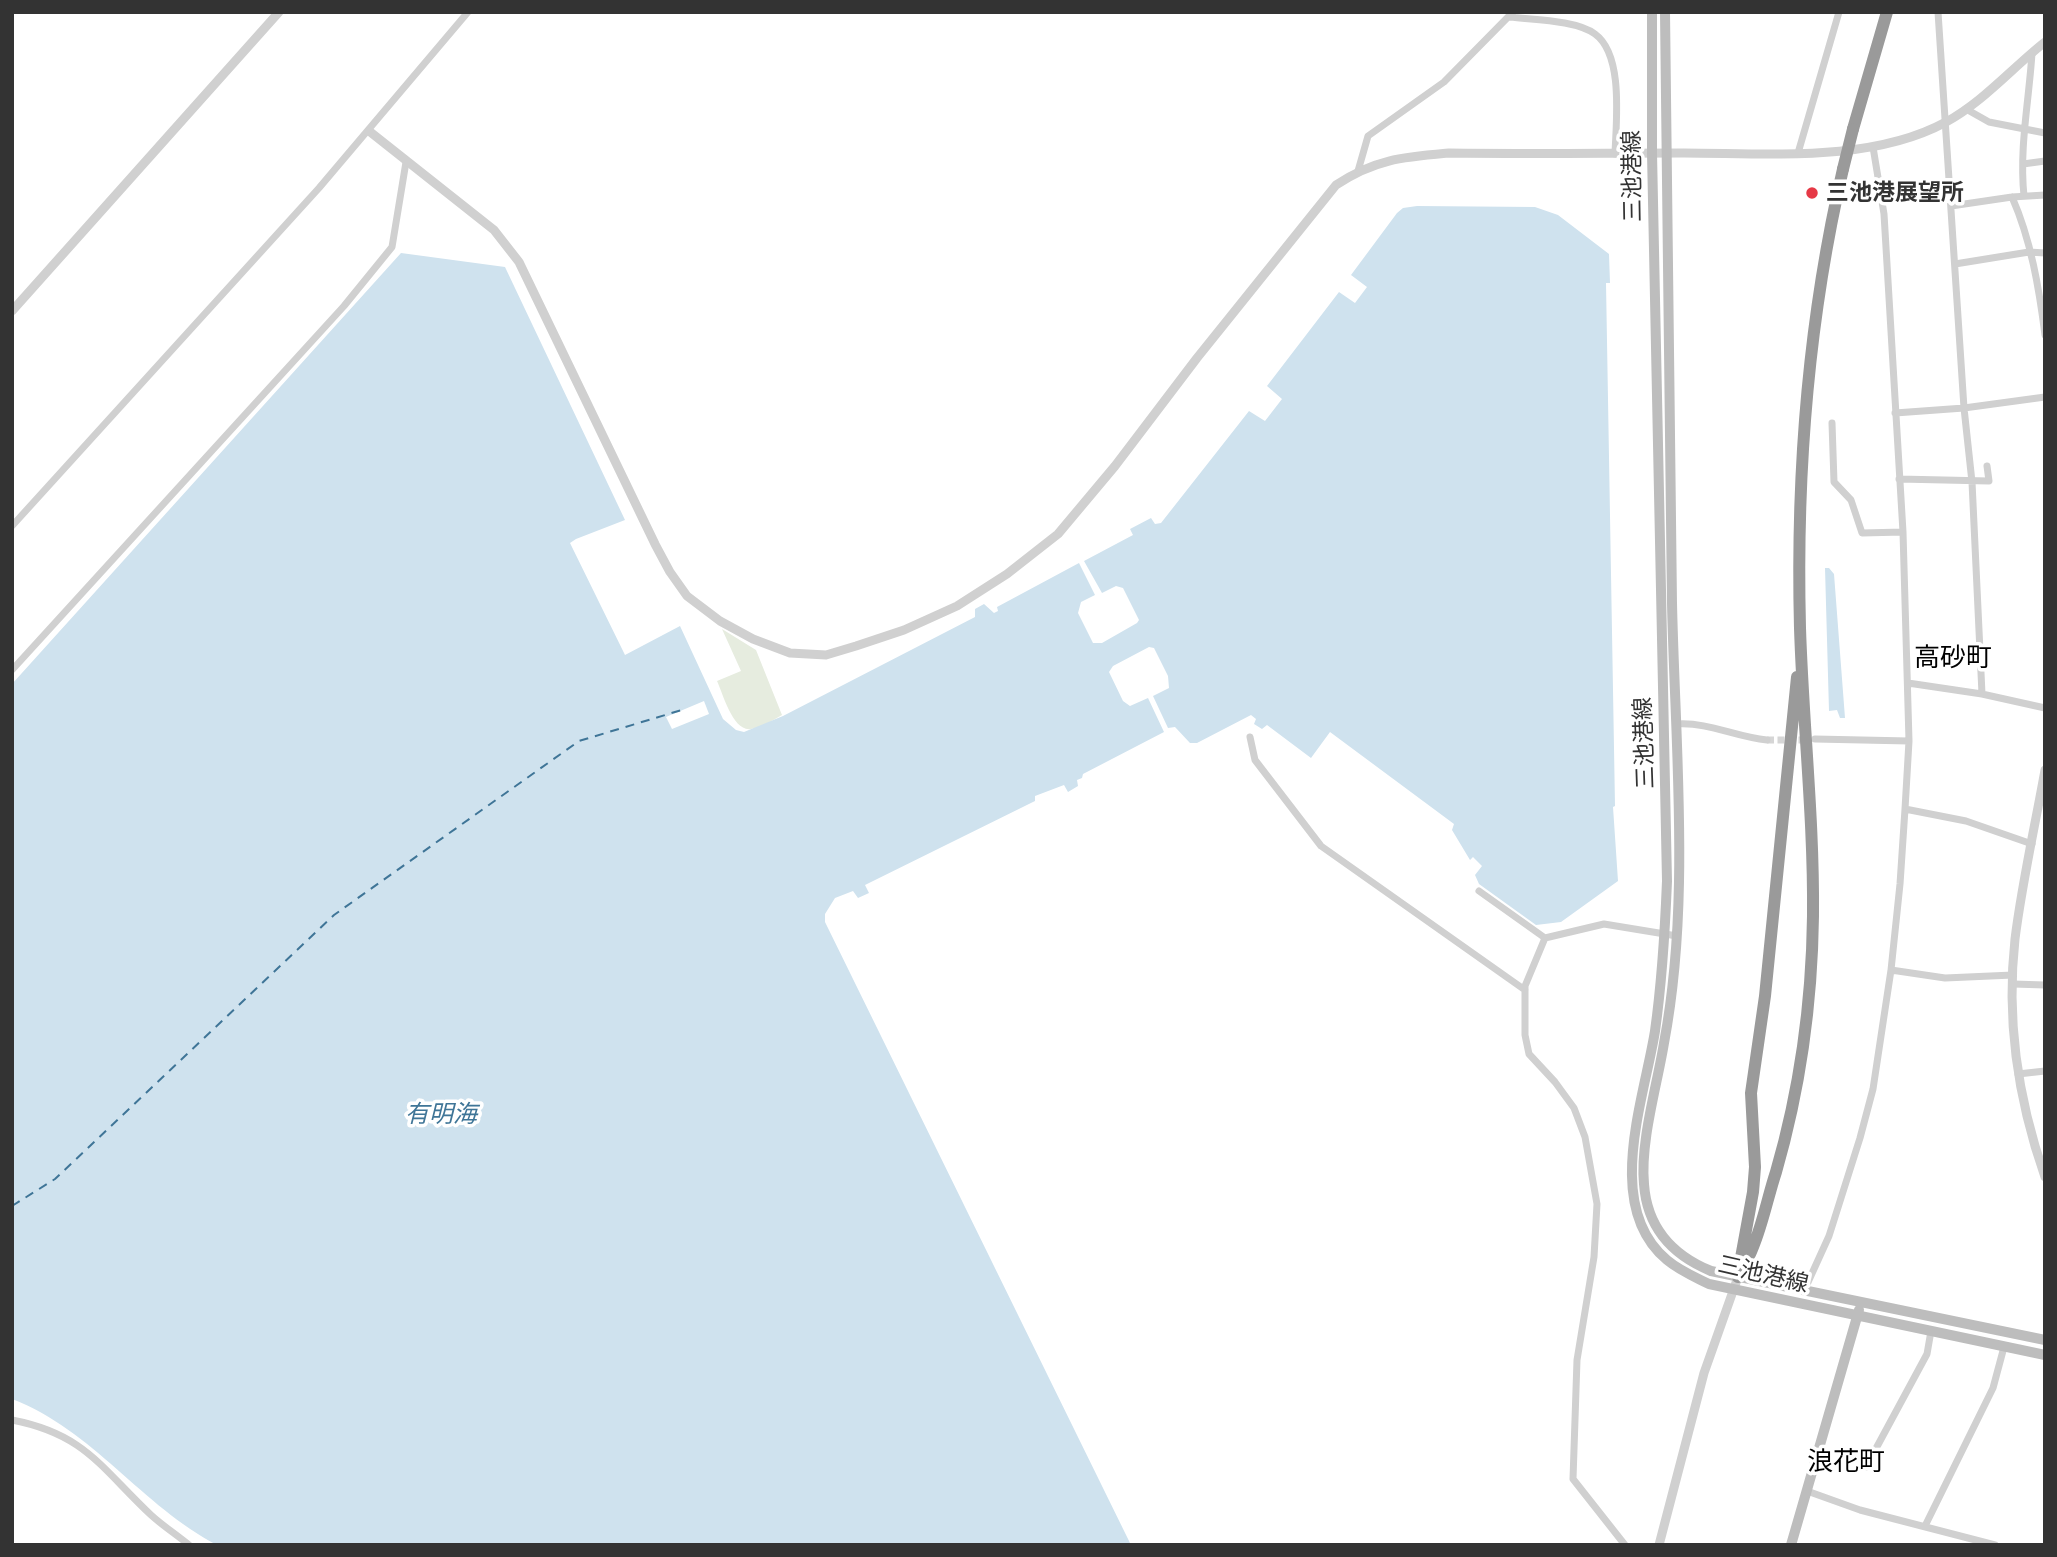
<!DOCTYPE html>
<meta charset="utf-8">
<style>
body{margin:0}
#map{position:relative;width:2057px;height:1557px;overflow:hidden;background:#fff;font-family:Rubik,sans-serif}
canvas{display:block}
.frame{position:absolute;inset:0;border:14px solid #333;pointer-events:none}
</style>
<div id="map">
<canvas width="2057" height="1557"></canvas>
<div class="frame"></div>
</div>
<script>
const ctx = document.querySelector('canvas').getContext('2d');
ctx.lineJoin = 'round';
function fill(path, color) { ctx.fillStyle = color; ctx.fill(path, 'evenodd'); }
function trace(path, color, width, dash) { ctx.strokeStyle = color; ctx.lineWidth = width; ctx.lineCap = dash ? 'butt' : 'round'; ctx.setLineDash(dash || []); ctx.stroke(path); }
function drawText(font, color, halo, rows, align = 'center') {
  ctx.font = font + ' Rubik,"Noto Sans JP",sans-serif'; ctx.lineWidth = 7; ctx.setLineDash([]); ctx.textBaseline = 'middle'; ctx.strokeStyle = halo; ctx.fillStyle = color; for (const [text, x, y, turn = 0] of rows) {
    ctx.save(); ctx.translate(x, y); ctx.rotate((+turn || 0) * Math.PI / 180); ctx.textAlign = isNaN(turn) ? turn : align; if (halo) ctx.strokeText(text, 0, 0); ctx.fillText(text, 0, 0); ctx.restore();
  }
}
fill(new Path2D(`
 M722,629L756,650L782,715C773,720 761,728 751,729C733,732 723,694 717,681L741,671Z`), '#e6ecdf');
fill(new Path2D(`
 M1417,206L1535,207L1558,215L1609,254L1610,283H1606L1615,806L1613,807L1618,881L1561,922L1536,925L1479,884L1475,875L1482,866L1473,857L1470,860L1452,830L1454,824L1330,732L1311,758L1267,725L1262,729L1254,724L1256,719L1251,715L1197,743H1190L1175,727L1168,728L1153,696L1169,688L1168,676L1154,648L1149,647L1113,666L1109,672L1123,701L1130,706L1148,698L1164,732L1083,774L1082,778L1077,780L1078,786L1068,792L1064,785L1035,796V801L865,885L869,893L858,898L853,891L835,898L825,914V922L1130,1543L1128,1545H217C142,1506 93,1430 12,1399V684L401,253L505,267L625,520L576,539L570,543L625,655L680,626L723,719L736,730L744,732L783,716L975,617V609L984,604L994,613L998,611L997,607L1079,563L1095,595L1081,602L1078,613L1093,643H1102L1137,623L1139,620L1123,588L1116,586L1102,593L1084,561L1133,535L1130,529L1151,518L1155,524L1161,523L1249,411L1265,421L1282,399L1267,386L1339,292L1355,303L1367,287L1351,275L1397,213L1403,208Z
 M1825,568H1829L1834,574L1845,718H1840L1837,710L1829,711Z`), '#cfe2ee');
fill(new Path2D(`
 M704,701L709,714L672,729L666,717Z`), '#fff');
trace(new Path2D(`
 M12,1206L55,1179L334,915L579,741L685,709`), '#3f7597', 2, [9, 7]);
trace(new Path2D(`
 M1767,740H1807`), '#d6d6d6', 7, [7, 3.5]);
trace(new Path2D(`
 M1938,12L1964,408L1972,482L1982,694
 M1510,17C1534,20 1576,20 1595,34C1624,55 1616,122 1615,154
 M1966,109L1989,122L2045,133
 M1798,153L1839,12
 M2023,164L2045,161
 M1358,171L1368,136L1444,82L1513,12
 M2024,196C2019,148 2029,101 2032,53
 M2012,197C2031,240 2039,288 2045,335
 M1951,206L2012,197L2045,195
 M1955,264L2029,252L2045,253
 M1895,413L1964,408L2045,397
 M1832,423L1834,482L1851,500L1862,533L1903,532
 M1899,479L1989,481L1987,466
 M12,526L319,188L468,12
 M12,670L344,306L392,247L406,162
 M1908,683L1982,694L2045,708
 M1677,724C1709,722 1735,737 1767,740
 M1250,737L1255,760L1321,846L1525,990
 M1815,739L1909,741
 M1905,809L1966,821L2032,844
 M1479,891L1545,938
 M1545,938L1525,986V1035L1529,1054L1555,1082L1574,1108L1585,1137L1597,1204L1594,1257L1577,1360L1573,1479L1625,1545
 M1545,938L1604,924L1677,936
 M1891,970L1945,978L2013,975
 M2013,984L2045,985
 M2018,1074L2045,1071
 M1804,1291L1829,1236L1860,1138L1873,1089L1891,970L1900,884L1905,809L1909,741L1903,532L1884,214L1873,147
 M12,1420C85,1434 101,1468 151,1515C163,1526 177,1535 189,1545
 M1866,1467L1927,1354L1931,1331
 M1807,1491L1860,1510L1995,1545
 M1925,1526L1993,1388L2004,1347`), '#d0d0d0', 7);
trace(new Path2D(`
 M369,131L494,230L519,262L655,544L670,572L687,596L720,621L753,639L790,653L826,655L856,646L904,630L957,606L1007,574L1058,534L1115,466L1197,358L1336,185C1375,159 1404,157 1449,153C1527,154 1606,153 1684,153C1766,153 1871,163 1946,122C1983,102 2012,68 2045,42
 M12,311L279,12
 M2045,770C2035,826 2022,883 2015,939C2006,1020 2018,1100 2045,1177
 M1659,1545L1704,1373L1738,1277`), '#d0d0d0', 9);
trace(new Path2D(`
 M1652,12V153L1667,881C1665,931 1662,981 1655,1031C1644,1100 1603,1207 1667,1260C1680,1271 1695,1277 1709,1284L2045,1355
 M1665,12C1667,209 1669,406 1672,603C1674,696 1681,789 1679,882C1678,936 1674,990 1664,1043C1657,1086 1640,1142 1644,1184C1647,1227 1672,1255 1711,1271L2045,1340
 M1791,1545L1859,1310`), '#bdbdbd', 10);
trace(new Path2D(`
 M1853,129L1887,12
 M1740,1263L1753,1192L1755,1167L1751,1093L1765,996L1797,677
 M1738,1277C1743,1268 1749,1258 1753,1247C1763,1223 1768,1196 1776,1172C1800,1089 1812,1002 1813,916C1814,820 1803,724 1800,628C1796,474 1808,320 1843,169`), '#9a9a9a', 12);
trace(new Path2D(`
 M1843,169L1853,129`), '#9a9a9a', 12);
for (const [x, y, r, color] of [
 [1812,193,7,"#e63946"]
]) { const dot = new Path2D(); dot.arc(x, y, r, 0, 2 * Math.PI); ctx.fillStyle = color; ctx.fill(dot); trace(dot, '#fff', 2.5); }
drawText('23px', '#333', '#fff', [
 ["三池港線",1633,176,-91],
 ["三池港線",1645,743,-92],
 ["三池港線",1763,1275,13]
]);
drawText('bold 23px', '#333', '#fff', [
 ["三池港展望所",1826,193]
], 'left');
drawText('italic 24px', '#3f7597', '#fff', [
 ["有明海",441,1115]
]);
drawText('26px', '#000', '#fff', [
 ["高砂町",1953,658],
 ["浪花町",1846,1462]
]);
</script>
